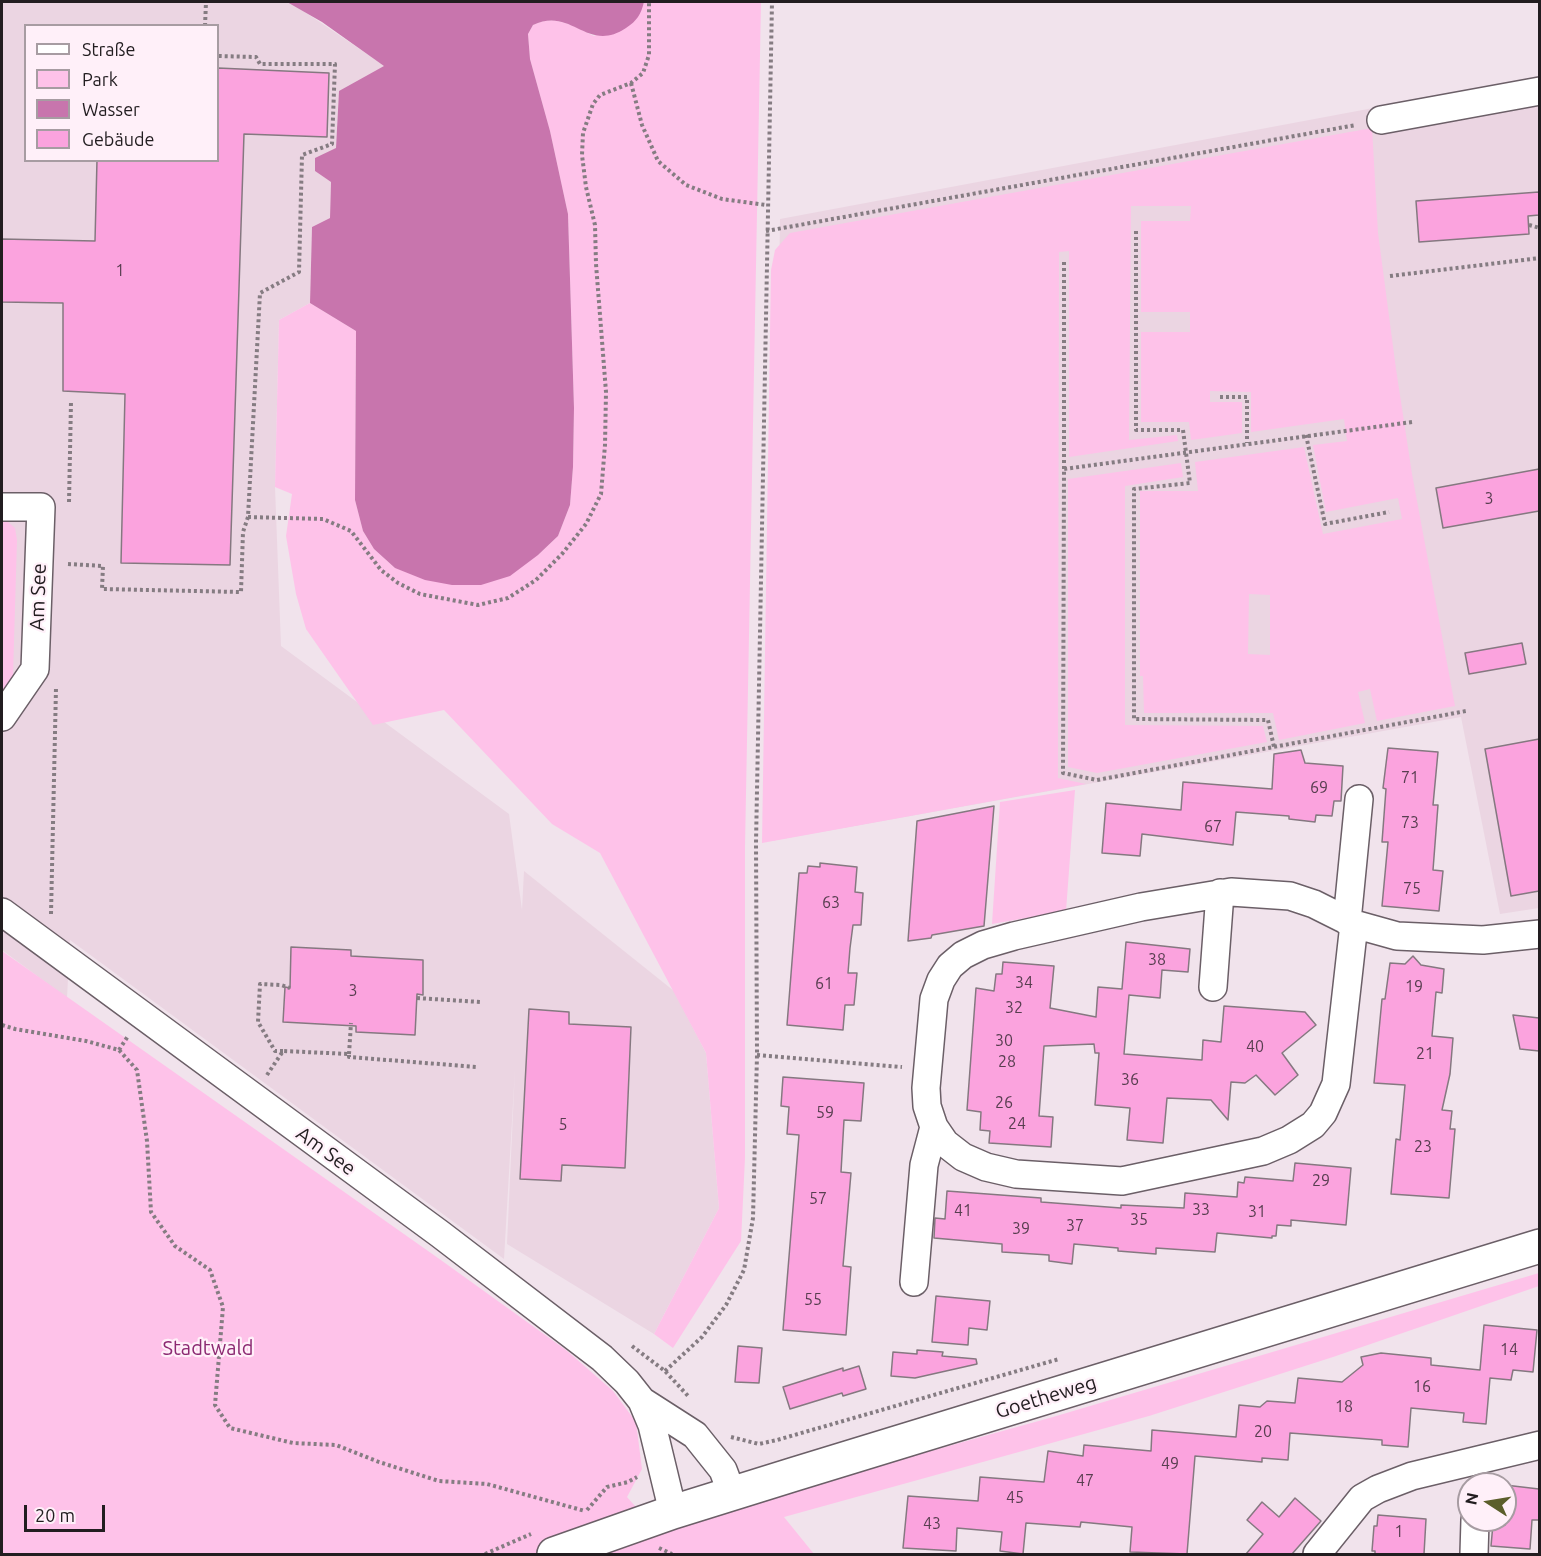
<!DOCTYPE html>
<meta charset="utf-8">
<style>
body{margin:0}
#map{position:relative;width:1541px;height:1556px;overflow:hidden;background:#f1e3ec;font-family:Ubuntu,sans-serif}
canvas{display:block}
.frame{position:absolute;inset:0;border:3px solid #221d20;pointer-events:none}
.legend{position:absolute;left:24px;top:24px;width:195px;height:138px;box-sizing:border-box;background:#fff0f9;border:2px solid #a79ca2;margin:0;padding:8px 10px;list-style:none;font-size:18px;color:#221d20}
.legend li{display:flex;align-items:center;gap:12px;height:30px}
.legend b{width:30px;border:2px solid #a79ca2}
.north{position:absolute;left:1457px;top:1472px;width:60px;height:60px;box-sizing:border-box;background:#fff0f9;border:2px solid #a79ca2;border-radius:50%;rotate:282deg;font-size:16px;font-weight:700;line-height:24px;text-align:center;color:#221d20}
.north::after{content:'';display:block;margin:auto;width:21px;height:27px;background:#5b5e2b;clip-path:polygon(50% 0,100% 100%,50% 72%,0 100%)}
.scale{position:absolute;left:24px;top:1505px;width:81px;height:27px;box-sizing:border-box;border:3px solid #221d20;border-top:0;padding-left:8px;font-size:18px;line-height:21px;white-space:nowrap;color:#221d20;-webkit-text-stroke:4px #fff0f9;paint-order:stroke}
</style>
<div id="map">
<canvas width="1541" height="1556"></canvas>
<div class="frame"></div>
<ul class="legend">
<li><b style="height:8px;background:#fff"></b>Straße</li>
<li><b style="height:16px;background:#fec2e9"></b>Park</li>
<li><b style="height:16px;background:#c875ad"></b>Wasser</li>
<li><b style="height:16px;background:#fba3de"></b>Gebäude</li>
</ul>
<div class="north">N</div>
<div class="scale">20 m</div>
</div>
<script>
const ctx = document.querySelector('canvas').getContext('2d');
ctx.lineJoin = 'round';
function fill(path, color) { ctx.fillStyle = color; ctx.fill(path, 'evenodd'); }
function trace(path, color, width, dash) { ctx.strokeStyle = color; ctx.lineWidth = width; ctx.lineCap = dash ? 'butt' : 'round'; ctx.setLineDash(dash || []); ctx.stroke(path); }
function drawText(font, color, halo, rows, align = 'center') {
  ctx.font = font + ' Ubuntu,sans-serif'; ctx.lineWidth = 4.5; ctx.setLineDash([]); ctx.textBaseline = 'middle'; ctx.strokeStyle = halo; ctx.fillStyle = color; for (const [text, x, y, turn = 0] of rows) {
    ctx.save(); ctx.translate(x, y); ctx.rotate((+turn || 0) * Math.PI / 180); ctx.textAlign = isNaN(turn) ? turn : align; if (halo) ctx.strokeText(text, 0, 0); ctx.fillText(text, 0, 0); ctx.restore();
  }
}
fill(new Path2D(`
 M2,2H290L385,66L339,92L336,148L315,171L331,182L330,218L312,227L310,303L279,320L275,487L281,646L509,814L522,910L524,871L674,991L706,1053L719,1208L654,1334L507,1244L515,1069L504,1259L70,940L67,998L2,950ZM26,26H218V160H26Z
 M1539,77V908L1500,914L1461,717L771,841L780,219Z`), '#ebd5e2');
fill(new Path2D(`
 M644,2H761L745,846V1158L741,1241L673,1348L654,1334L719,1208L706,1053L600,853L552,824L444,710L373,725L306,629L296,594L286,536L292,494L275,487L279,320L310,303L356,331L355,500L363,531L374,549L395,568L538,555L558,536L570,505L573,467L574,408L568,214L550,131L530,59L528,34L533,25C555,14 573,26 594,36L644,4Z
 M1372,128L1378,233L1396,369L1412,474L1455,706L1377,721L1370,689L1358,692L1365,723L1279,740L1273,713H1144L1143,676H1140V491H1198L1195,462L1304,447L1323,534L1402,519L1398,498L1326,512L1313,445L1347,441L1344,419L1251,432V392L1210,391V402H1242V433L1191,440L1189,422H1141V332H1190V312H1141V221H1190L1191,206H1131L1129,440L1177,435L1178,441L1069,457V251L1059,252L1058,778L1086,784L762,843L771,270L775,250L790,233ZM1249,594L1270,595V655L1248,654Z
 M1181,463L1183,477L1125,486V725L1263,726L1267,742L1097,773L1068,767V479Z
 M2,522H8L15,528L17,540L13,675L11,683L2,697Z
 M1075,790L1066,911L992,924L1000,802Z
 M2,951L438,1258L566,1350L589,1370L613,1391L636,1422L642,1469L627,1497L659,1533L805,1486L1053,1417L1539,1273V1286L1333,1357L1149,1416L784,1517L814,1554H2Z`), '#fec2e9');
fill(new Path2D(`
 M287,2H644C641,14 637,21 626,28C587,54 572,6 533,25L528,34L530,59L550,131L568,214L574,408L573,467L570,505L558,536L538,555L510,576L481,585H452L425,580L395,568L374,549L363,531L355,500L356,331L310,303L312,227L330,218L331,182L315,171V158L336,148L339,91L384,66L322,22Z`), '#c875ad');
const building = new Path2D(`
 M218,68L329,73L327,137L244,134L230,565L121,563L125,394L63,391V303L2,302V239L95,241L97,160H218Z
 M1539,192V215L1528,216L1529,234L1419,242L1416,201Z
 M1539,469V511L1443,528L1436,488Z
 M1522,643L1526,664L1469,674L1465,653Z
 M1539,739V891L1511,896L1485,749Z
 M1388,748L1438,752L1433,805H1438L1433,870L1443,871L1439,911L1382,906L1388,842H1382L1386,789L1383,788Z
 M1301,750L1305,763L1343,766L1341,801H1334L1332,816L1316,815L1315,822L1289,819V816L1236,812L1233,845L1142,834L1140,856L1102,853L1106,803L1181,810L1183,782L1272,789L1274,754Z
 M994,806L984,926L932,935L931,938L908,941L917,821Z
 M820,863L857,867L855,892L863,893L861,925H853L850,948L848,973H857L854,1005H845L843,1030L787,1025L799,873H807L808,866L820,867Z
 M1126,942L1190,949L1188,972L1162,970L1160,998L1129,995L1124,1054L1202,1060L1203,1040L1221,1042L1224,1006L1305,1012L1316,1025L1282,1053L1298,1075L1275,1095L1256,1075L1245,1083L1231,1082L1228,1120L1211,1100L1167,1098L1163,1143L1127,1140L1130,1108L1095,1105L1099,1053H1095L1094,1044L1044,1046L1039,1116L1053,1117L1051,1147L989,1143L990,1131L980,1130L981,1112L967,1110L976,988L994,991L996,974H1002L1003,962L1054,966L1050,1008L1096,1017L1098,987L1122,989Z
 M291,947L351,950V956L423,960V995L417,994L415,1035L356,1032V1026L283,1022L285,987L290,988Z
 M1413,956L1421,965L1444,969L1442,993L1436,992L1432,1036L1453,1038L1450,1074L1442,1110L1452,1111L1450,1129H1455L1449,1198L1391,1194L1396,1139L1400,1140L1405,1085L1374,1083L1382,999H1385L1390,963L1405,964Z
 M529,1009L569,1012V1024L631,1027L625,1168L562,1165L561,1181L520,1179Z
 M1513,1015L1539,1018V1051L1520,1049Z
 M783,1077L864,1083L861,1121L844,1120L841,1172L851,1173L843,1266L851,1267L846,1335L783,1330L799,1135L787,1134L789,1107L781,1106Z
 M1295,1163L1351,1168L1346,1225L1291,1220V1226L1277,1225L1276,1236H1272V1238L1217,1233L1215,1252L1156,1248V1254L1118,1251V1248L1074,1244L1072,1264L1049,1261V1255L1002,1252V1244L934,1238L935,1218L945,1219L947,1191L1041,1198V1202L1121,1208V1205L1184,1208L1185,1193L1237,1197L1238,1182L1244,1183L1245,1177L1293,1181Z
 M936,1296L990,1301L987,1330L969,1328L968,1345L932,1342Z
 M1484,1325L1537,1330L1533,1372L1513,1370L1511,1380L1490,1378L1486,1424L1463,1422L1464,1413L1411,1408L1408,1447L1382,1445V1440L1290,1433L1288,1460L1262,1458V1462L1195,1456L1187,1554L1130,1552L1132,1527L1081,1522L1080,1527L1026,1523L1023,1554L1000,1551L1002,1532L957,1528L956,1551L903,1548L908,1496L978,1501L980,1477L1044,1482L1048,1451L1083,1456L1084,1445L1151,1451L1152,1430L1236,1437L1239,1405L1260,1407L1267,1401L1295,1403L1298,1378L1342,1382L1363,1365L1361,1357L1381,1353L1431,1358V1365L1480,1370Z
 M738,1346L762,1348L759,1383L735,1382Z
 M917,1350L943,1352L942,1356L976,1359L977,1364L915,1378L891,1376L893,1352L917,1354Z
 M859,1366L866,1389L843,1396L842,1393L790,1409L783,1387L843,1368V1371Z
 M1505,1485L1539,1489V1520H1532L1530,1549L1491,1546L1493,1524L1505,1525Z
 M1295,1498L1321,1521L1292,1554H1246L1263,1534L1247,1520L1262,1502L1279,1517Z
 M1378,1515L1426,1519L1424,1554H1375V1551H1372L1374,1526H1377Z`);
fill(building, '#fba3de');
trace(building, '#857880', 1.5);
const minor = new Path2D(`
 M1381,120L1540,91
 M2,507H41L35,669L2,717
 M2,912L440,1234L602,1358L627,1382L642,1401L652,1425L673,1512
 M1347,921L1359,799
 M1354,924L1336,1084L1323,1113L1313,1125L1289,1140L1263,1151L1122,1181L1016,1174L986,1167L963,1157L945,1143L934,1127L927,1106L926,1088L934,999L941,980L950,966L963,955L983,945L1014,936L1141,907L1231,892L1290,896L1314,904L1354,924L1397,936L1483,940L1540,934
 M1213,987L1220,893
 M914,1282L924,1165L934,1127
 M642,1401L695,1435L723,1470L732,1494
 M1317,1554L1362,1498L1378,1489L1412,1476L1540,1445
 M1474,1554L1475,1520`);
const tertiary = new Path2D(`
 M554,1554L673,1512L795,1474L1540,1246`);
trace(minor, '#6b5f67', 30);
trace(tertiary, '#6b5f67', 36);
trace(new Path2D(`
 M205,26L206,2
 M631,83L642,125L658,161L686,185L722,199L766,205
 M1529,225L1540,228
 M766,231L1356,125
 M1136,231V430H1183L1190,483L1134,489V719L1268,720L1274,747
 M1390,276L1540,258
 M1220,397H1247V443
 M1412,422L1064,469L1063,773L1097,780L1466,711
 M1306,435L1325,524L1389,512
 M1064,469V262
 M69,502L71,402
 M248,517L323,519L351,531L381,570L398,583L420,594L478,605L508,598L536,580L562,554L586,524L601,494L605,445L606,392L596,264L595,225L586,187L582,155L583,133L593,104L600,95L631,83L643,73L649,55V2
 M68,564L103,566L102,589L241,592L243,532L248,517L260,293L299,272L302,155L332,144L335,64H260L256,57L218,56
 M51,914L56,688
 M417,998L480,1002
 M2,1025L15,1029L86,1041L119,1050L137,1070L147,1141L151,1212L175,1246L210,1270L223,1307L215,1405L230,1428L293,1443L336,1445L379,1462L439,1481L487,1484L585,1511
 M119,1050L128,1036
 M283,1051H275L258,1022L260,984L281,985L290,988
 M349,1054L351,1023
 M757,1055L902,1067
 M267,1075L283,1051L349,1054V1057L477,1067
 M632,1346L665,1371L689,1397
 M665,1371L702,1337L726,1305L744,1270L753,1218L757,1055L756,843L772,2
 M731,1437L759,1444L777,1440L1059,1359
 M587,1510L607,1487L628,1482L637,1477
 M659,1548L672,1554
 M485,1554L531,1534`), '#857c82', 4, [3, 3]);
trace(minor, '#fff', 27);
trace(tertiary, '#fff', 33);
drawText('16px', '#583e50', null, [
 ["1",120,271],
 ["3",1489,499],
 ["71",1410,778],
 ["69",1319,788],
 ["73",1410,823],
 ["67",1213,827],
 ["75",1412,889],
 ["63",831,903],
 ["38",1157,960],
 ["34",1024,983],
 ["61",824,984],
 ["19",1414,987],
 ["3",353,991],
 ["32",1014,1008],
 ["30",1004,1041],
 ["40",1255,1047],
 ["21",1425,1054],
 ["28",1007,1062],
 ["36",1130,1080],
 ["26",1004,1103],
 ["59",825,1113],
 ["24",1017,1124],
 ["5",563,1125],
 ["23",1423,1147],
 ["29",1321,1181],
 ["57",818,1199],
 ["33",1201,1210],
 ["41",963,1211],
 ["31",1257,1212],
 ["35",1139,1220],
 ["37",1075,1226],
 ["39",1021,1229],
 ["55",813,1300],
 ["14",1509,1350],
 ["16",1422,1387],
 ["18",1344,1407],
 ["20",1263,1432],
 ["49",1170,1464],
 ["47",1085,1481],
 ["45",1015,1498],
 ["43",932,1524],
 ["1",1399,1532]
]);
drawText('20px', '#221d20', '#fff0f9', [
 ["Am See",38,597,-88],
 ["Am See",326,1151,36],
 ["Goetheweg",1046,1397,-17]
]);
drawText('20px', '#8c2972', '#fff0f9', [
 ["Stadtwald",208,1348]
]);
</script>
